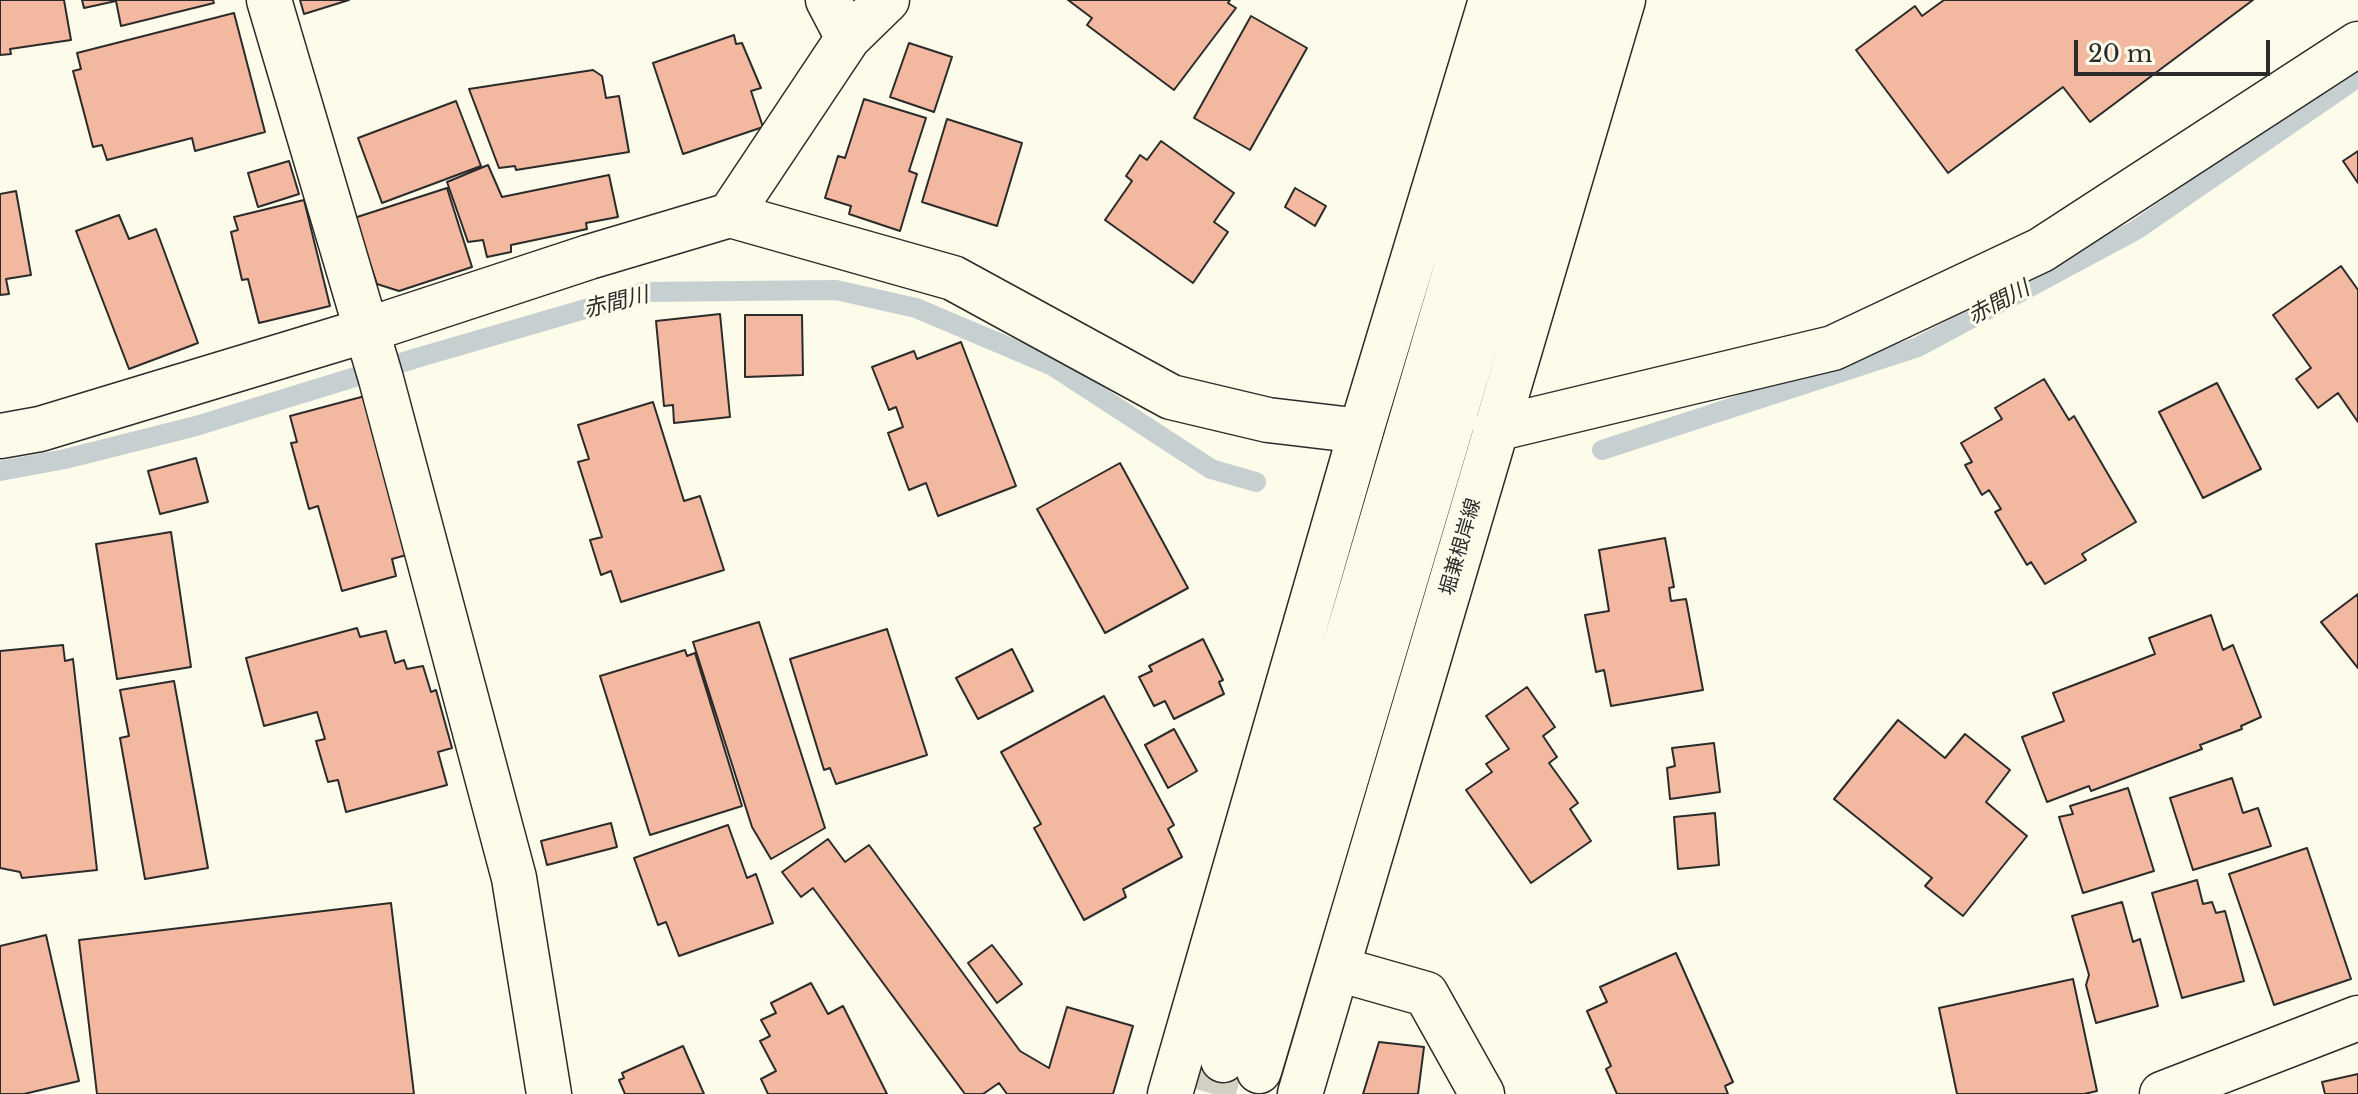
<!DOCTYPE html>
<meta charset="utf-8">
<style>
body{margin:0}
#map{position:relative;width:2358px;height:1094px;overflow:hidden;background:#fdfbea;font-family:"Libre Baskerville",serif}
canvas{display:block}
.scale{position:absolute;left:2074px;top:40px;width:196px;height:36px;box-sizing:border-box;border:4px solid #2b2b2b;border-top:0;padding-left:10px;font-size:24px;line-height:28px;white-space:nowrap;color:#2b2b2b;-webkit-text-stroke:6px #fdfbea;paint-order:stroke}
</style>
<div id="map">
<canvas width="2358" height="1094"></canvas>
<div class="scale">20 m</div>
</div>
<script>
const ctx = document.querySelector('canvas').getContext('2d');
ctx.lineJoin = 'round';
function trace(path, color, width, dash) { ctx.strokeStyle = color; ctx.lineWidth = width; ctx.lineCap = dash ? 'butt' : 'round'; ctx.setLineDash(dash || []); ctx.stroke(path); }
function fill(path, color) { ctx.fillStyle = color; ctx.fill(path, 'evenodd'); }
function drawText(font, color, halo, rows, align = 'center') {
  ctx.font = font + ' "Libre Baskerville","Noto Sans JP",serif'; ctx.lineWidth = 6; ctx.setLineDash([]); ctx.textBaseline = 'middle'; ctx.strokeStyle = halo; ctx.fillStyle = color; for (const [text, x, y, turn = 0] of rows) {
    ctx.save(); ctx.translate(x, y); ctx.rotate((+turn || 0) * Math.PI / 180); ctx.textAlign = isNaN(turn) ? turn : align; if (halo) ctx.strokeText(text, 0, 0); ctx.fillText(text, 0, 0); ctx.restore();
  }
}
trace(new Path2D(`
 M1602,450L1918,347L2136,230L2358,77
 M0,471L65,459L196,426L420,357L644,292L836,290L916,308L1053,366L1211,469L1256,482`), '#c7d0d0', 20);
const building = new Path2D(`
 M0,0H64L71,40L10,49L11,54L0,55Z
 M82,0H213L214,3L121,26L116,1L84,8Z
 M300,0H349L304,14Z
 M1068,0H1230L1228,3L1236,8L1174,90L1087,25L1092,18Z
 M1944,0H2253L2090,122L2063,87L1948,173L1856,50L1915,6L1922,16Z
 M234,13L265,132L195,151L192,138L107,160L102,145L93,147L73,71L81,69L77,53Z
 M1251,16L1307,48L1250,150L1194,118Z
 M734,35L736,44L742,43L761,88L751,91L763,127L683,154L653,63Z
 M909,43L952,57L934,112L890,97Z
 M593,70L602,76L606,98L619,96L629,152L516,170L515,166L499,168L469,89Z
 M864,99L926,118L909,171L917,174L900,231L849,214L851,206L825,198L838,156L845,158Z
 M456,101L481,166L382,203L358,138Z
 M947,119L1022,143L997,226L922,202Z
 M1161,141L1234,193L1214,222L1228,232L1193,283L1105,220L1132,181L1126,176L1140,155L1147,160Z
 M2358,151V183L2343,161Z
 M289,161L299,194L258,207L248,173Z
 M488,165L502,197L609,175L618,217L586,223L587,229L511,245V252L487,257L483,240L468,242L447,182Z
 M447,188L472,267L399,291L377,284L354,218Z
 M1295,188L1326,206L1315,226L1285,207Z
 M16,191L31,275L6,279L9,294L0,295V194Z
 M304,200L330,306L259,323L248,279L242,280L231,232L238,230L234,217Z
 M119,215L129,239L156,229L198,343L129,369L76,231Z
 M2341,266L2358,290V422L2338,393L2318,408L2296,379L2311,368L2273,315Z
 M720,314L730,417L674,423L673,405L664,406L656,321Z
 M745,315H802L803,375L745,377Z
 M961,342L1016,486L938,516L926,483L909,490L888,433L903,427L896,407L889,410L872,367L914,351L917,359Z
 M2044,379L2069,420L2074,416L2136,522L2082,554L2086,560L2045,584L2031,562L2027,565L1995,512L2001,509L1989,490L1982,495L1965,465L1972,462L1961,443L2002,419L1995,408Z
 M2217,383L2261,469L2203,498L2159,412Z
 M365,396L410,554L392,559L396,576L342,591L318,506L309,509L291,443L297,442L290,416Z
 M653,402L684,501L700,496L724,570L621,602L611,571L601,575L590,540L602,537L578,462L589,459L578,425Z
 M196,458L208,502L160,514L148,471Z
 M1120,463L1188,588L1105,633L1037,509Z
 M171,532L191,667L117,679L96,544Z
 M1665,538L1674,587L1669,588L1671,601L1686,599L1703,690L1611,706L1604,670L1596,672L1585,615L1609,611L1599,550Z
 M2358,594V668L2321,622Z
 M2211,615L2223,650L2233,645L2261,717L2241,726L2242,729L2200,745L2202,749L2091,791L2089,786L2047,802L2022,737L2064,721L2053,693L2155,654L2149,638Z
 M759,622L825,828L771,859L752,827L693,642Z
 M357,628L360,637L386,631L395,663L404,660L407,669L423,666L431,692L436,690L452,748L438,752L447,785L346,812L338,780L328,782L316,741L325,739L317,712L264,726L246,658Z
 M887,629L927,755L836,784L830,768L824,770L790,659Z
 M1203,639L1223,680L1219,682L1224,694L1174,719L1165,701L1154,706L1139,677L1152,671L1149,666Z
 M63,645L65,661L73,659L97,870L22,878L20,872L0,868V651Z
 M1012,649L1033,691L978,719L956,678Z
 M685,650L687,656L695,653L742,806L650,835L600,676Z
 M174,681L208,868L145,879L120,738L129,736L120,690Z
 M1527,687L1555,727L1543,736L1557,757L1549,763L1578,803L1570,809L1591,841L1531,883L1466,790L1492,772L1486,764L1509,749L1486,716Z
 M1104,696L1174,825L1168,829L1182,857L1123,889L1126,897L1084,920L1034,828L1041,824L1001,752Z
 M1898,720L1945,758L1965,734L2010,770L1986,802L2027,836L1963,916L1925,886L1932,878L1834,799Z
 M1174,729L1197,771L1168,788L1145,745Z
 M1714,743L1720,792L1670,799L1667,768L1675,766L1672,748Z
 M2232,778L2243,813L2258,808L2271,846L2193,870L2170,798Z
 M2128,788L2154,871L2083,893L2059,817L2073,814L2070,806Z
 M1715,813L1719,865L1678,869L1674,817Z
 M611,823L617,847L547,865L541,841Z
 M728,825L747,878L756,874L773,923L679,956L666,922L658,925L634,858Z
 M828,839L845,862L869,845L1020,1051L1049,1068L1067,1007L1133,1026L1113,1094H1007L999,1083L983,1094H965L813,888L801,897L782,872Z
 M2307,848L2351,979L2274,1005L2229,874Z
 M2197,880L2203,904L2212,902L2216,913L2225,911L2244,981L2182,998L2152,893Z
 M2122,902L2133,942L2140,939L2158,1006L2096,1023L2086,985L2089,975L2072,916Z
 M391,903L414,1094H97L79,940Z
 M46,935L79,1081L24,1094H0V946Z
 M992,945L1022,984L997,1003L968,963Z
 M1676,953L1733,1082L1725,1086L1728,1094H1617L1606,1069L1611,1066L1587,1011L1607,1002L1600,987Z
 M2073,979L2097,1091L2084,1094H1957L1939,1008Z
 M811,983L828,1014L843,1006L887,1094H768L761,1079L776,1071L760,1041L770,1036L761,1020L776,1013L771,1003Z
 M1379,1042L1424,1047L1418,1094H1363Z
 M683,1046L704,1094H625L619,1080L624,1078L622,1073Z
 M2358,1074V1094H2325L2322,1082Z`);
fill(building, '#f2b8a0');
trace(building, '#2b2b2b', 2);
trace(new Path2D(`
 M1213,1094L1223,1060`), '#d3d1c4', 44, [44, 22]);
const minor = new Path2D(`
 M269,0L381,379L514,878L549,1094
 M828,0L848,38
 M730,215L953,278L1171,397L1268,420L1361,431
 M1495,429L1833,348L2041,250L2358,44
 M0,436L40,429L367,330L589,257L730,215L848,38L887,0
 M1338,969L1426,994L1482,1094
 M2162,1094L2358,1018`);
const major = new Path2D(`
 M1223,1060L1535,0
 M1259,1071L1578,0
 M1170,1094L1361,431L1491,0
 M1300,1094L1623,0`);
trace(minor, '#2b2b2b', 47);
trace(major, '#2b2b2b', 47);
trace(minor, '#fdfbea', 44);
trace(major, '#fdfbea', 44);
drawText('20px', '#2b2b2b', '#fdfbea', [
 ["堀兼根岸線",1461,547,-74]
]);
drawText('italic 22px', '#2b2b2b', '#fdfbea', [
 ["赤間川",616,303,-14],
 ["赤間川",1999,303,-28]
]);
</script>
